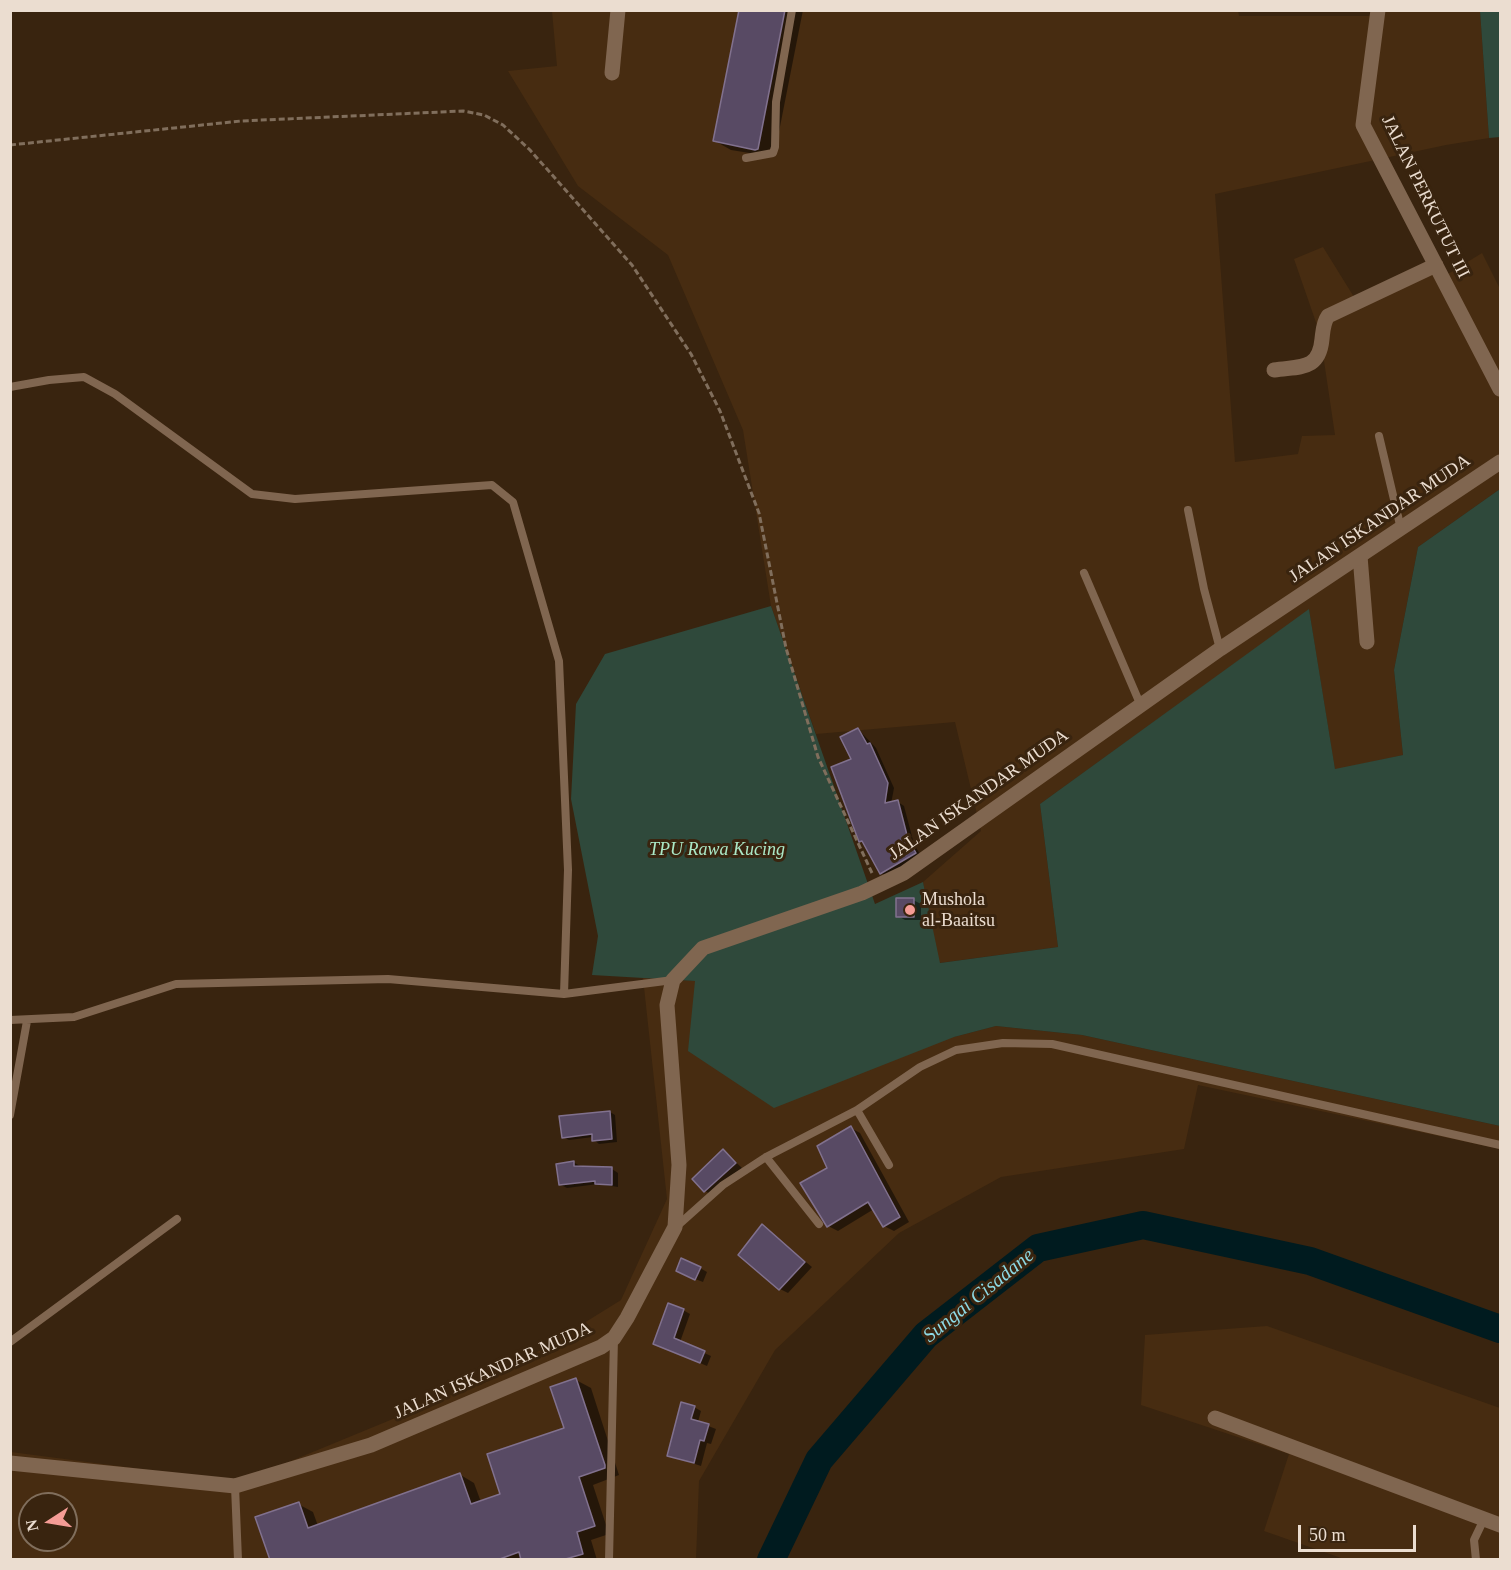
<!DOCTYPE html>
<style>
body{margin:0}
#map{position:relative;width:1511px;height:1570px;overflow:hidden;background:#39240f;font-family:Georgia,serif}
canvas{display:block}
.frame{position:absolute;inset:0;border:12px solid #ebddd0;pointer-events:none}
.north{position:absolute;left:18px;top:1492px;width:60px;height:60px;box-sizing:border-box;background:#39240f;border:2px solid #806e5c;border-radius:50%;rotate:258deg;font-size:16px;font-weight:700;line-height:24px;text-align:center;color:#ebddd0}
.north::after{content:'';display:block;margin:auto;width:21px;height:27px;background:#f59c95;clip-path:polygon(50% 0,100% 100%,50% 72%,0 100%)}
.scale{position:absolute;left:1298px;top:1525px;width:118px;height:27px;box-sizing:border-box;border:3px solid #ebddd0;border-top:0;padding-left:8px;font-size:18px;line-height:21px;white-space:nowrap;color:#ebddd0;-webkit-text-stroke:4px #39240f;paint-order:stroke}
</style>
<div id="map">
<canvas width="1511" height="1570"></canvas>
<div class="frame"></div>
<div class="north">N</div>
<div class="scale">50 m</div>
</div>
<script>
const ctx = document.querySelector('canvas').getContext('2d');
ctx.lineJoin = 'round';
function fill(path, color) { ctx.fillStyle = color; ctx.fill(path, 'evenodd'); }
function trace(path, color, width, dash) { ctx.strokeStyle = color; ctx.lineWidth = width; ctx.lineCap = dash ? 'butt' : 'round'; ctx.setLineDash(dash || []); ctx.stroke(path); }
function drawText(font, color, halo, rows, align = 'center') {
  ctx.font = font + ' Georgia,serif'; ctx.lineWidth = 6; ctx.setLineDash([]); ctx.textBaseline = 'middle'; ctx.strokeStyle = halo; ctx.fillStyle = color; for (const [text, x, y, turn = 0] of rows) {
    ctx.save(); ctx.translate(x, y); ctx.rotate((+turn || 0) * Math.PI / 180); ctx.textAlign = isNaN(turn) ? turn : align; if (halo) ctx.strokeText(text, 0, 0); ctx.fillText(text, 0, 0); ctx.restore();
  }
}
fill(new Path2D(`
 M1238,10L1239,16H1378V11H1480L1489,138L1446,145L1215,194L1235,462L1298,454L1302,436L1335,435L1320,334L1294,259L1323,247L1354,297L1436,260L1448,274L1482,253L1500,289V489L1418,547L1394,670L1403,755L1335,770L1309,610L1040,804L1058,947L939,963L923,882L981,831L955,722L816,734L771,606L743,430L668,255L578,186L508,71L557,66L552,11Z
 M643,978L696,981L954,1037L996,1026L1082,1035L1500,1126V1149L1198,1085L1184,1149L1001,1177L899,1233L775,1350L699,1481L696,1559L11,1560V1452L240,1482L502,1374L621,1300L667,1199ZM30,1504H66V1540H30Z
 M1267,1326L1500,1408V1559H1344L1264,1531L1289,1454L1141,1405L1145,1335Z`), '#472c11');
fill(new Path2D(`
 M1480,11H1500V137L1489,138Z
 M1500,489V1126L1082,1035L996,1026L954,1037L774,1108L688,1051L695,981L592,975L598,936L571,799L576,704L605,654L771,606L875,904L923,882L940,963L1058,947L1040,804L1309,609L1335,769L1403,755L1394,670L1418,547Z`), '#2f493b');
fill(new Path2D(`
 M740,10H803L774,157L731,150L715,141Z
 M858,729L876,748L894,788L891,804L898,802L904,806L914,844L921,856L887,876L881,873L865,843L861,841L854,759Z
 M913,900L921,904V920H905L898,916Z
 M610,1112L615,1115L617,1142L599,1144L594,1140L593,1137L569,1140L563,1137Z
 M851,1128L860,1133L909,1222L894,1231L884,1226L874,1209L838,1231L828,1226L829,1168Z
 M724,1151L742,1168L712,1195L705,1191Z
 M573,1162L580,1166L612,1169L618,1173V1187L598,1184L567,1188L561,1185Z
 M762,1226L812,1267L788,1293L780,1289Z
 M700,1268L707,1272L703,1282L685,1275Z
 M683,1310L690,1314L680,1342L711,1356L707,1366L655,1344Z
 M576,1380L591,1388L619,1475L593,1485L609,1534L591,1540L597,1560H271L298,1504L313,1512L318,1526L459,1474L474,1483L481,1502L502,1495L566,1429Z
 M694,1407L701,1411L698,1422L716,1429L711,1444L707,1443L701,1466L668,1455Z`), '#0007');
trace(new Path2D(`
 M771,1560L819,1460L926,1335L1038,1248L1143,1225L1310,1261L1500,1329`), '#001b1f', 28);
const building = new Path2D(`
 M739,10H785L758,149L755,150L713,141Z
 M858,728L867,744L870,743L888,783L885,803L898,800L908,839L916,853L880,874L862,841L859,842L831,767L851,759L840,737Z
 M896,898H914V917H896Z
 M610,1111L612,1139L592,1141V1134L562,1138L559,1116Z
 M851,1126L900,1217L883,1227L868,1202L827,1227L800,1183L827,1168L817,1146Z
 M723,1149L736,1163L704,1192L692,1179Z
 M574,1161V1166L612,1167V1185L595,1184V1181L559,1185L556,1164Z
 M762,1224L805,1262L779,1290L738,1255Z
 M681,1258L701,1267L695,1280L676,1271Z
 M668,1303L684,1309L674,1338L705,1351L700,1363L653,1344Z
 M576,1378L605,1465V1468L579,1477L595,1526L577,1532L583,1554L562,1560H521L519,1552L497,1560H270L255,1517L299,1502L308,1528L460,1473L471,1504L500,1494L487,1454L564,1428L550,1387Z
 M681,1402L695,1406L691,1419L709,1424L704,1441L700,1440L694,1463L667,1456Z`);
fill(building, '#584a64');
trace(building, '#81718e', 1.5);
trace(new Path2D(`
 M10,145L241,121L463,111L484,115L503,125L530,150L632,265L691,354L720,411L759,513L786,648L818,757L872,873`), '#806e5c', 3, [6, 3]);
trace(new Path2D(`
 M746,158L773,153L775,147L776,102L792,10
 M10,387L49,380L84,377L115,394L252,494L295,499L492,485L513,502L559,661L568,870L564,994
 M1379,436L1401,529
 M1188,510L1204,589L1220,649
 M1084,573L1141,706
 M10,1020L74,1017L176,984L388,979L564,994L673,980
 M857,1110L889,1165
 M10,1115L27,1021
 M766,1157L819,1224
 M676,1227L723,1185L766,1157L857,1110L920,1067L956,1050L1003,1043L1052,1044L1500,1145
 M10,1342L177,1219
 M235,1486L238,1560
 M609,1560L614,1338
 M1476,1560L1474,1540L1484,1519`), '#806650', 8);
trace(new Path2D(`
 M1378,10L1363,125L1500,389
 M612,73L618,10
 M1274,370C1300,366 1319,371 1322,339C1323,331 1323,323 1328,316L1436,265
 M1360,556L1367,642
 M1215,1418L1500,1525`), '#806650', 15);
trace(new Path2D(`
 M10,1463L235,1486L371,1445L601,1347L614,1338L627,1318L675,1227L679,1165L667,1005L673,980L703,948L862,893L904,873L1220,649L1500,462`), '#806650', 15);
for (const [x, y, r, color] of [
 [910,910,6,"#f59c95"]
]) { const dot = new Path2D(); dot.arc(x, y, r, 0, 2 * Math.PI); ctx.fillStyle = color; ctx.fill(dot); trace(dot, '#39240f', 2); }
drawText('18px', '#ebddd0', '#39240f', [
 ["JALAN PERKUTUT III",1425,197,64],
 ["JALAN ISKANDAR MUDA",1380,519,-34],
 ["JALAN ISKANDAR MUDA",979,795,-35],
 ["JALAN ISKANDAR MUDA",493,1371,-24]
]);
drawText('italic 18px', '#abe8c7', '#39240f', [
 ["TPU Rawa Kucing",717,850]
]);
drawText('18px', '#ebddd0', '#39240f', [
 ["Mushola",922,900],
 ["al-Baaitsu",922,921]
], 'left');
drawText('italic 20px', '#8dd9e4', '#39240f', [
 ["Sungai Cisadane",979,1296,-39]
]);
</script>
